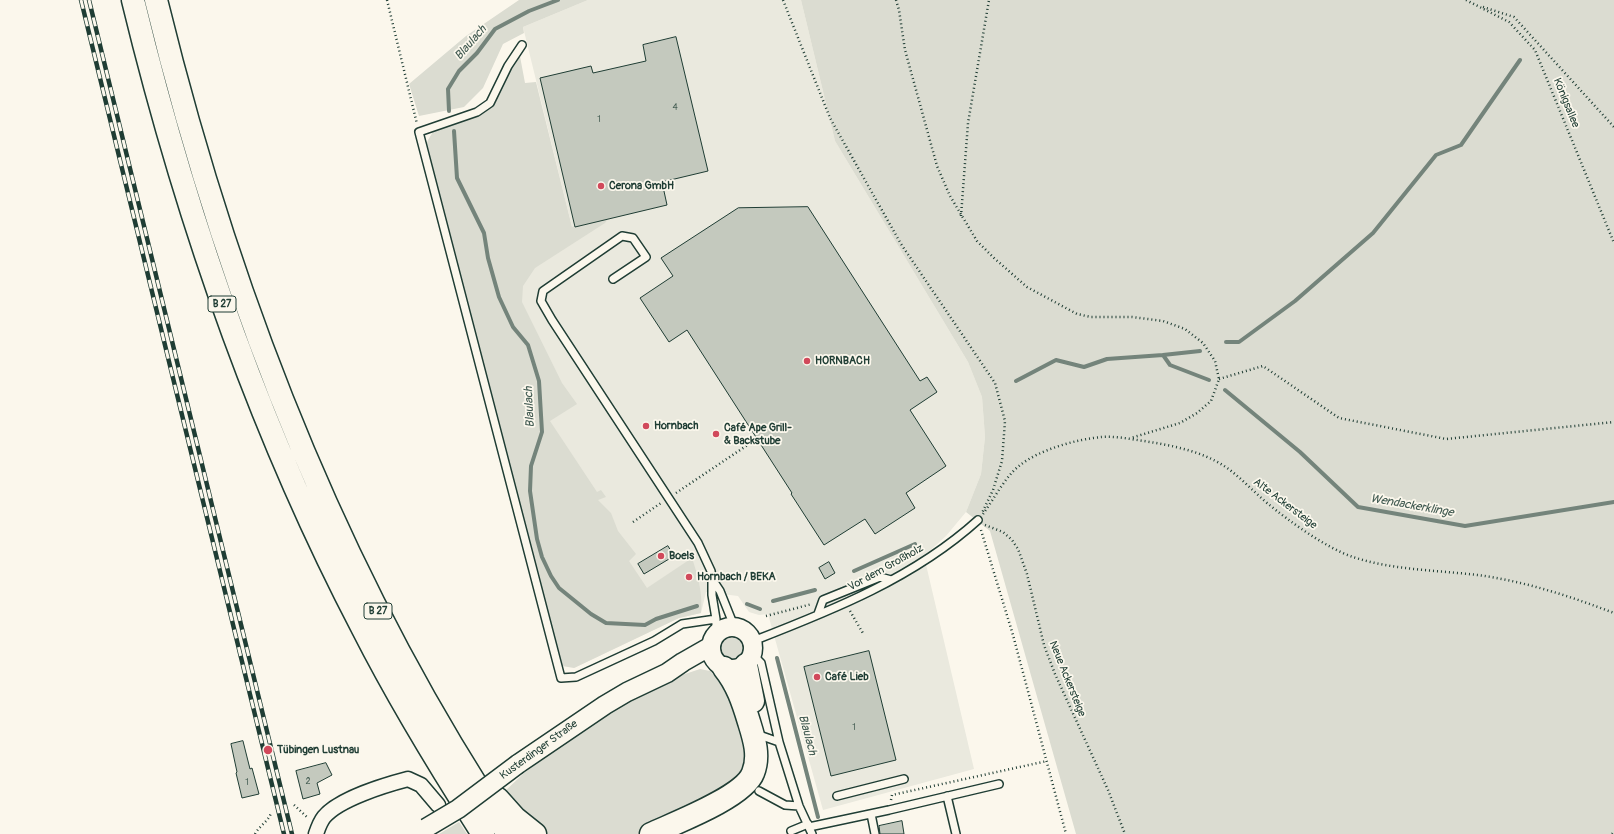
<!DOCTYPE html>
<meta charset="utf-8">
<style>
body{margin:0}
canvas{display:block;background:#fbf7ec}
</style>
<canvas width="1614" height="834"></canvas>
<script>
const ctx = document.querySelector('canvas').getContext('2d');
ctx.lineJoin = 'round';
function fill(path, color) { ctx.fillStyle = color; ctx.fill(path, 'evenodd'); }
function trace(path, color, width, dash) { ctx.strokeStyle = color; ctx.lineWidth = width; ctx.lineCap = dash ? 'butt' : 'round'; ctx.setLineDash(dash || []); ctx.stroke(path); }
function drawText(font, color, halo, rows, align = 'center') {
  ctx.font = font + ' Pangolin,sans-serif'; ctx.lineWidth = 3.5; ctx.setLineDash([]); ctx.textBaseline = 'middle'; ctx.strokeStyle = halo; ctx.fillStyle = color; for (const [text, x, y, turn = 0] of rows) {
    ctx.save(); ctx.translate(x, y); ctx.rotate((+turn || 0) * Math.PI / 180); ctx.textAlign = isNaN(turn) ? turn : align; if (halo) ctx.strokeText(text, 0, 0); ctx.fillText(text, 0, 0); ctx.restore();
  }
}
fill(new Path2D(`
 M588,0H801L835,141L968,362L982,397L985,437L981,474L966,512L946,536L924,556L974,769L823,810L768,614L759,615L749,612L738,596L706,592L701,613L679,618L574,668L507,246L572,227L523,27Z`), '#eae9de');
fill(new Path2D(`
 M519,0H588L523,27L524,33L503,44L483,88L464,107L419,116L409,84L466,36Z
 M801,0H1614V834H1076L990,531L966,512L981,474L985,437L982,397L968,362L835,141Z
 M519,51L525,83L536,82L572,227L608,219L605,223L535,268L523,286L522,302L562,383L577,404L550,421L597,492L601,490L606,497L598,500L611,513L618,531L636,554L629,561L647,588L692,558C698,576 703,594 701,613L679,618L574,668L562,666L556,657L424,151L428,140L434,130L490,103Z
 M718 648a14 14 0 1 1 28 0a14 14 0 1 1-28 0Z
 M700,669L715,672L723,677L750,742L744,776L646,831L637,834H547L542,832L502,794L524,773L592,722L645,691L670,679Z
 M459,822L467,834H439Z`), '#dbdcd1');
trace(new Path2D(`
 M449,111L448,89L459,71L477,53L495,29L529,11L558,0
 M454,131L457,178L484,233L488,258L499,297L513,327L528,345L539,381L542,432L531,466L530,491L537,539L542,557L551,576L559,588L591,614L606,623L645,625L656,619L697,606
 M1226,342H1239L1295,301L1373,233L1436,155L1461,145L1520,60
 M1163,355L1200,351
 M1016,381L1056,360L1084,367L1107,359L1163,355L1170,365L1209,380
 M1225,390L1300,452L1358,507L1465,526L1614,502
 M854,571L915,544
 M773,601L815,590
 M747,604L760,609
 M777,658L818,817`), '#74847b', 4);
const building = new Path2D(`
 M676,37L708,171L662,182L667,205L575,227L540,78L591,66L593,73L646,61L643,45Z
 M808,207L920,381L927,377L937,392L910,410L946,466L906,493L915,508L875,534L865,519L824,545L791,494L792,493L687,330L669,342L640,298L673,276L661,258L738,208Z
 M668,546L674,556L644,574L638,564Z
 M829,562L835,573L825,579L819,568Z
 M869,651L896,760L831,776L804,667Z
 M243,741L250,769L252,768L259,794L242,798L236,773L237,772L231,744Z
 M326,763L332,775L317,783L320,794L303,799L296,771Z
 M902,821L904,834H880L879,826Z`);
fill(building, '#c4c9be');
trace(building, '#1f3d34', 1);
const service = new Path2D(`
 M522,45L508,66L490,103L477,112L419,132L561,678L576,677L654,641L682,624L716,619
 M613,279L646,257L633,238L622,236L543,291L541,301L552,320L698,543L711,571L712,578V595L716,619V634
 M712,579L720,591L734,626
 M818,614L823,600L880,577L891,580
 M753,641C833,610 914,578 978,520
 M753,655L761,663L779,742L799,806L812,834
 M762,736L779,742
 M759,791L785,805L799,806
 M837,796L904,779
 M947,796L956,834
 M871,814L875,834
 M809,827L889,810L999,784
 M791,831L808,824`);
const minor = new Path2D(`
 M316,834C318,828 320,822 324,817C339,799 385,785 408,779L421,785L438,805`);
const tertiary = new Path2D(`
 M711 648a21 21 0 1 1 42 0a21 21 0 1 1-42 0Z
 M518,764L605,705L627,692L667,673L683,662L711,646`);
const trunk = new Path2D(`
 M133,0C186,218 259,430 363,629C399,700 440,767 483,834
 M156,0C228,295 339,581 508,834
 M746,665L753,701
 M498,799L515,818L535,834
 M651,834C675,823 744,797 753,773C760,756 754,738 749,722C743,702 737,684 724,668`);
trace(service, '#1f3d34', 10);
trace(minor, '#1f3d34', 17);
trace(tertiary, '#1f3d34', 21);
trace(trunk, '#1f3d34', 25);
trace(new Path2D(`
 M387,0L417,124
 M783,0L830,118L901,244L995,383L1005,421L1002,461L993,490L982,513
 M896,0L899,10L905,50L937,166L950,196L977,241L994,258L1027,287L1077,314L1091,317H1132L1163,321L1185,329L1203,343L1215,361L1219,379L1211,401L1197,413L1180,423L1131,438
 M1466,0L1509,22L1535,50L1614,243
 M1483,7L1514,17L1614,127
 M961,216L968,123L989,0
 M1219,379L1263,366L1339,418L1446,439L1614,422
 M676,493L758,438
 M983,514C994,499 1005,477 1019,466C1038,450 1077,439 1102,437C1116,436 1130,439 1144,441C1174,446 1204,451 1230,470C1243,480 1254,492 1267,503C1289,521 1326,548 1353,557C1395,571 1442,570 1485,576C1530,583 1572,597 1614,613
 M633,522L661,503
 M985,525L1003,532L1012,540L1018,549L1027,574L1044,645L1055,674L1108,790L1125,834
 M981,530L1013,635L1066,834
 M850,611L864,635
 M766,616L812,604
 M891,800L892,795L1047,761
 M294,805L308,818
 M255,834C260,825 268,822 271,813
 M1612,834L1614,832`), '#1f3d34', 2.5, [1, 3]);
trace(service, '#fbf7ec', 7);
trace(minor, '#fbf7ec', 14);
trace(tertiary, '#fbf7ec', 18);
trace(trunk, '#fbf7ec', 22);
const rail = new Path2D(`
 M81,0L284,834
 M89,0L292,834`);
trace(rail, '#1f3d34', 4.5);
trace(rail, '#fbf7ec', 3, [9]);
const tertiaryBridge = new Path2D(`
 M426,828L458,809L518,764`);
trace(tertiaryBridge, '#1f3d34', 21, []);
trace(tertiaryBridge, '#fbf7ec', 18);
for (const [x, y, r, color] of [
 [601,186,4,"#d1495b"],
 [807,361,4,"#d1495b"],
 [646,426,4,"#d1495b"],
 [716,434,4,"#d1495b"],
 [661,556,4,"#d1495b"],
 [689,577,4,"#d1495b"],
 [817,677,4,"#d1495b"],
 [268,750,5,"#d1495b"]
]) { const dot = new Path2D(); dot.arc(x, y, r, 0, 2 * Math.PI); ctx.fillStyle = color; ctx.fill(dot); trace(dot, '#fbf7ec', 1.5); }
drawText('9px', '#486056', null, [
 ["4",675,108],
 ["1",599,120],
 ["1",854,728],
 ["2",308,782],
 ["1",247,783]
]);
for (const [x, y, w] of [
 [222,304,28],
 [378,611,28]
]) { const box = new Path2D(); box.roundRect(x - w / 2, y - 8, w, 16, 3); ctx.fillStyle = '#fbf7ec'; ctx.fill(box); trace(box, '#1f3d34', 1); }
drawText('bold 10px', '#1f3d34', null, [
 ["B 27",222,304],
 ["B 27",378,611]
]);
drawText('11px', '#1f3d34', '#fbf7ec', [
 ["Königsallee",1566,103,68],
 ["Alte Ackersteige",1285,504,37],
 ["Vor dem Großholz",886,568,-29],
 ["Neue Ackersteige",1067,679,68],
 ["Kusterdinger Straße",539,750,-36]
]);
drawText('bold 11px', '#1f3d34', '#fbf7ec', [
 ["Cerona GmbH",609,186],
 ["HORNBACH",815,361],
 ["Hornbach",654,426],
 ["Café Ape Grill-",724,428],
 ["& Backstube",724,441],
 ["Boels",669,556],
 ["Hornbach / BEKA",697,577],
 ["Café Lieb",825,677],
 ["Tübingen Lustnau",277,750]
], 'left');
drawText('italic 12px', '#425b52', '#fbf7ec', [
 ["Blaulach",471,43,-49],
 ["Blaulach",530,407,-93],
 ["Wendackerklinge",1412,506,10],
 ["Blaulach",807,735,75]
]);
</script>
